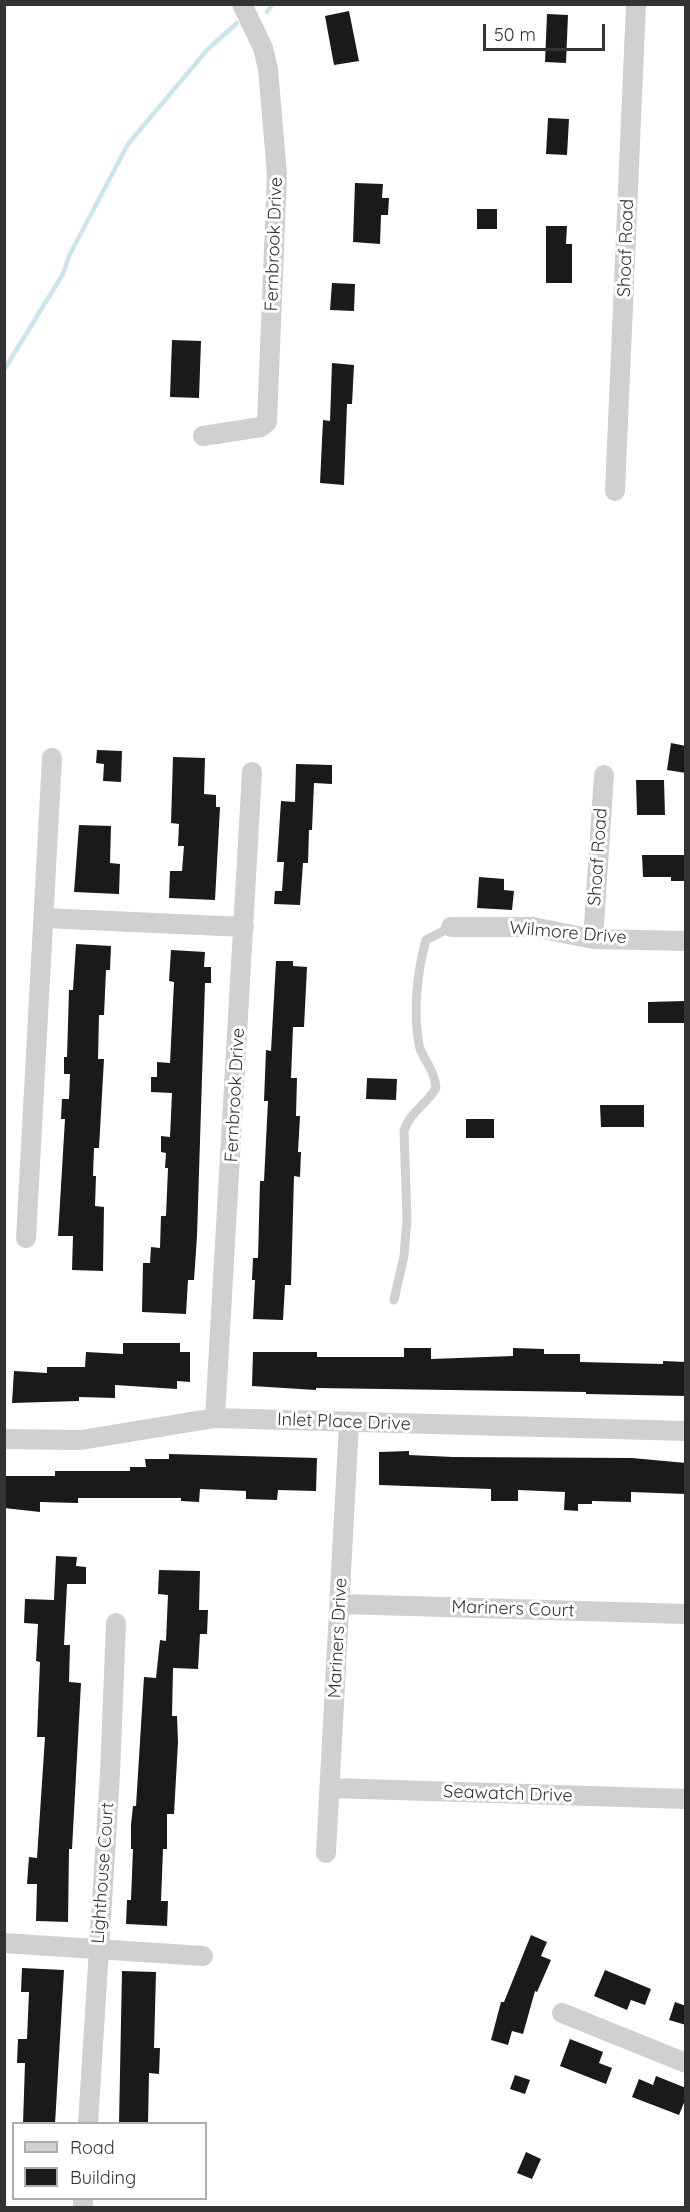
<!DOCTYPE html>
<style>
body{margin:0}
#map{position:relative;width:690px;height:2212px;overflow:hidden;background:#fff;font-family:Quicksand,sans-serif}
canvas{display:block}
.frame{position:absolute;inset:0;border:6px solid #333;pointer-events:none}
.legend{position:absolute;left:12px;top:2122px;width:195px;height:78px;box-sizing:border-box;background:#fff;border:2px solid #adadad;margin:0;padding:8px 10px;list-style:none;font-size:18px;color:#333}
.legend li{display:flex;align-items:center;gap:12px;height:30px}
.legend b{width:30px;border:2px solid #adadad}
.scale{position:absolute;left:483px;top:24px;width:122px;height:27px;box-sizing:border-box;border:3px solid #333;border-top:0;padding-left:8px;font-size:18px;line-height:21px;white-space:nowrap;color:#333;-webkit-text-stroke:4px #fff;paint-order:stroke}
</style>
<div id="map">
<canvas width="690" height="2212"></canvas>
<div class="frame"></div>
<ul class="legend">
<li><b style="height:8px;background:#d0d0d0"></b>Road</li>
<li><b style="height:16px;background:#1a1a1a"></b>Building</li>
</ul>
<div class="scale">50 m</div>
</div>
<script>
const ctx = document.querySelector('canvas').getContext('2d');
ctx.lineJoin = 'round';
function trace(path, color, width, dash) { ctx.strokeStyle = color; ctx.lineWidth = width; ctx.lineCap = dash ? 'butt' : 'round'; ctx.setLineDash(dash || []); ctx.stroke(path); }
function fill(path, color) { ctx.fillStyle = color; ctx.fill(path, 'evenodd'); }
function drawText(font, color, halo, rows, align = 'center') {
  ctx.font = font + ' Quicksand,sans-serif'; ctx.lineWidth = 6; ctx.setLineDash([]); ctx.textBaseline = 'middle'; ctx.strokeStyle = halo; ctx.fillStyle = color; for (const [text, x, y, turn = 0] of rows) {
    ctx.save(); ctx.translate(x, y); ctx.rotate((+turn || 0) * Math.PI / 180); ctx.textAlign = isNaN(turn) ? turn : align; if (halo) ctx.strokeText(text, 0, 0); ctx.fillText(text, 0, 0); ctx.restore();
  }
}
trace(new Path2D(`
 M267,12L273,4
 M4,370L63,274L69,256L128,144L208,49L237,23`), '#cbe5ed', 4.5);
fill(new Path2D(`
 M349,11L359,61L334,65L325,16Z
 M547,14L568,15L566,63L545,62Z
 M548,118L569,119L567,155L546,154Z
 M355,183L383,184L382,198H389L388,215H381L380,244L353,242Z
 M477,209H497V229H477Z
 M546,226H567L566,244H572V283H546Z
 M332,283L355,284L354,311L330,310Z
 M172,340L201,341L199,398L170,397Z
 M332,363L354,365L352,404H347L344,485L320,483L323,420L330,421Z
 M671,743L686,746V773L667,770Z
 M97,750L122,751L121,782L103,781L104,764L96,763Z
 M173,757L205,758L204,794L216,795V807H220L215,900L169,898L170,871H182L184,846H178L179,824L171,823Z
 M296,764L332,765V784L314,783L312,830H309L308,863H303L300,905L274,904L275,891H282L284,862H277L281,801L295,802Z
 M636,780H664L665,815H637Z
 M79,825L111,826L110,863L120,864L119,894L74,892Z
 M642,855H686V881H671V877H643Z
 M479,877L504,879V890L514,891L512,910L477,908Z
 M76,944L111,946L110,970H106L104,1015H99L98,1059H104L99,1148H94L93,1176H96L95,1206L104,1207L103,1271L72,1270L73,1236H58L65,1119H61L62,1099H69L70,1074H64V1057H67L69,990H73Z
 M171,950L205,952L204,967H211V983H205L197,1236L194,1280H188L186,1314L142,1312L143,1263H150L151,1247L160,1248L161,1216H166L168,1168H165L166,1153L161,1152V1136L170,1137L172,1093L151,1092V1077H157V1062L170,1063L174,982L169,981Z
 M276,961H293V966L307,967L304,1027H293L291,1078H297L296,1116H300L298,1152H301L300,1177L294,1176L291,1285H285L283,1320L253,1319L255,1280H252L253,1258H258L260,1181H264L268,1101H264L266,1050L271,1051Z
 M686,1001V1023H648V1002Z
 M367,1078L397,1079L396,1100L366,1099Z
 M600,1105H644V1127H601Z
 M466,1119H494V1138H466Z
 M123,1343H180V1352H190V1382L177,1381V1389L115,1385V1398L79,1397V1401L12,1403L14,1371L47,1373V1367H85L86,1352L123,1354Z
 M404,1348H431V1359L513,1356V1348L544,1349V1354H580V1362L663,1364V1361L686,1362V1396L586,1394V1392L316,1388V1390L252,1386L253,1352H317V1357H404Z
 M409,1451V1455L453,1457L632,1458L686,1463V1494L631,1492V1502L592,1501V1504H578V1511L564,1510L565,1492L518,1490V1501H491V1489L379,1485V1452Z
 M169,1454L317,1458L316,1491L278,1490L277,1500L246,1499V1491L200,1489L199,1502L181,1501V1498H78V1503L40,1502V1512L4,1508V1476H55V1471H130V1467H146L145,1459H169Z
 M56,1556L77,1557L76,1566L86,1567V1584H67L64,1645H70L69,1682L81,1683L72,1849H69L68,1922L36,1921L37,1884H27L29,1857L37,1858L45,1737H37L40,1662L36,1661L38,1624L24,1623L25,1599L54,1600Z
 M159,1570L200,1571L199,1610H208L207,1634H200L198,1669L173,1668L172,1716H177L178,1742L174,1814H167V1849H163L161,1901H168L167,1926L126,1924L127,1900H131L133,1849H131V1825L133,1806H136L144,1677L156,1678L160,1640L166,1641L168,1595L158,1594Z
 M531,1935L547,1942L541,1956L551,1960L537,1992L535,1991L523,2034L512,2031L508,2045L491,2040L501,2002H504Z
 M22,1968L64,1970L55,2124H23L25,2063H17L18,2039H27L29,1992H21Z
 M605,1970L651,1989L645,2005L631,2000L627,2010L594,1996Z
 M122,1971L156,1972L154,2048H160L159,2074L149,2073L148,2124H119Z
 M675,2002L686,2006V2025L669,2020Z
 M570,2039L603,2052L599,2063L612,2068L606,2084L560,2066Z
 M515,2075L530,2080L525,2094L510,2089Z
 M656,2076L686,2088V2098L679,2115L632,2097L639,2079L653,2085Z
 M526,2152L541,2159L532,2179L517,2173Z`), '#1a1a1a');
trace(new Path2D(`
 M394,1300L404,1256L407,1219L404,1131C409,1113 427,1104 436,1088C434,1067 422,1059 419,1045C413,1012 417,972 426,940L451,927`), '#d0d0d0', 9);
trace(new Path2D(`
 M203,436L261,427L267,422L277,174L268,69L263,48L242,4
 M615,491L636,4
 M44,918L244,927
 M451,927H533L593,939L686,941
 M593,939L604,775
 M26,1238L52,758
 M215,1418L252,772
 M4,1439L81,1440L215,1418L686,1431
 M340,1604L686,1614
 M330,1788L686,1799
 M326,1853L349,1423
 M4,1943L203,1956
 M562,2013L686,2063
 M88,2124L110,1774L116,1623
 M83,2208V2198`), '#d0d0d0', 20);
drawText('18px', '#333', '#fff', [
 ["Fernbrook Drive",274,244,-88],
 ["Shoaf Road",626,248,-88],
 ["Shoaf Road",598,857,-86],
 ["Wilmore Drive",568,933,5],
 ["Fernbrook Drive",235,1095,-87],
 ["Inlet Place Drive",344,1422,2],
 ["Mariners Court",513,1609,2],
 ["Mariners Drive",338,1638,-87],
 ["Seawatch Drive",508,1794,2],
 ["Lighthouse Court",103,1873,-86]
]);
</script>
